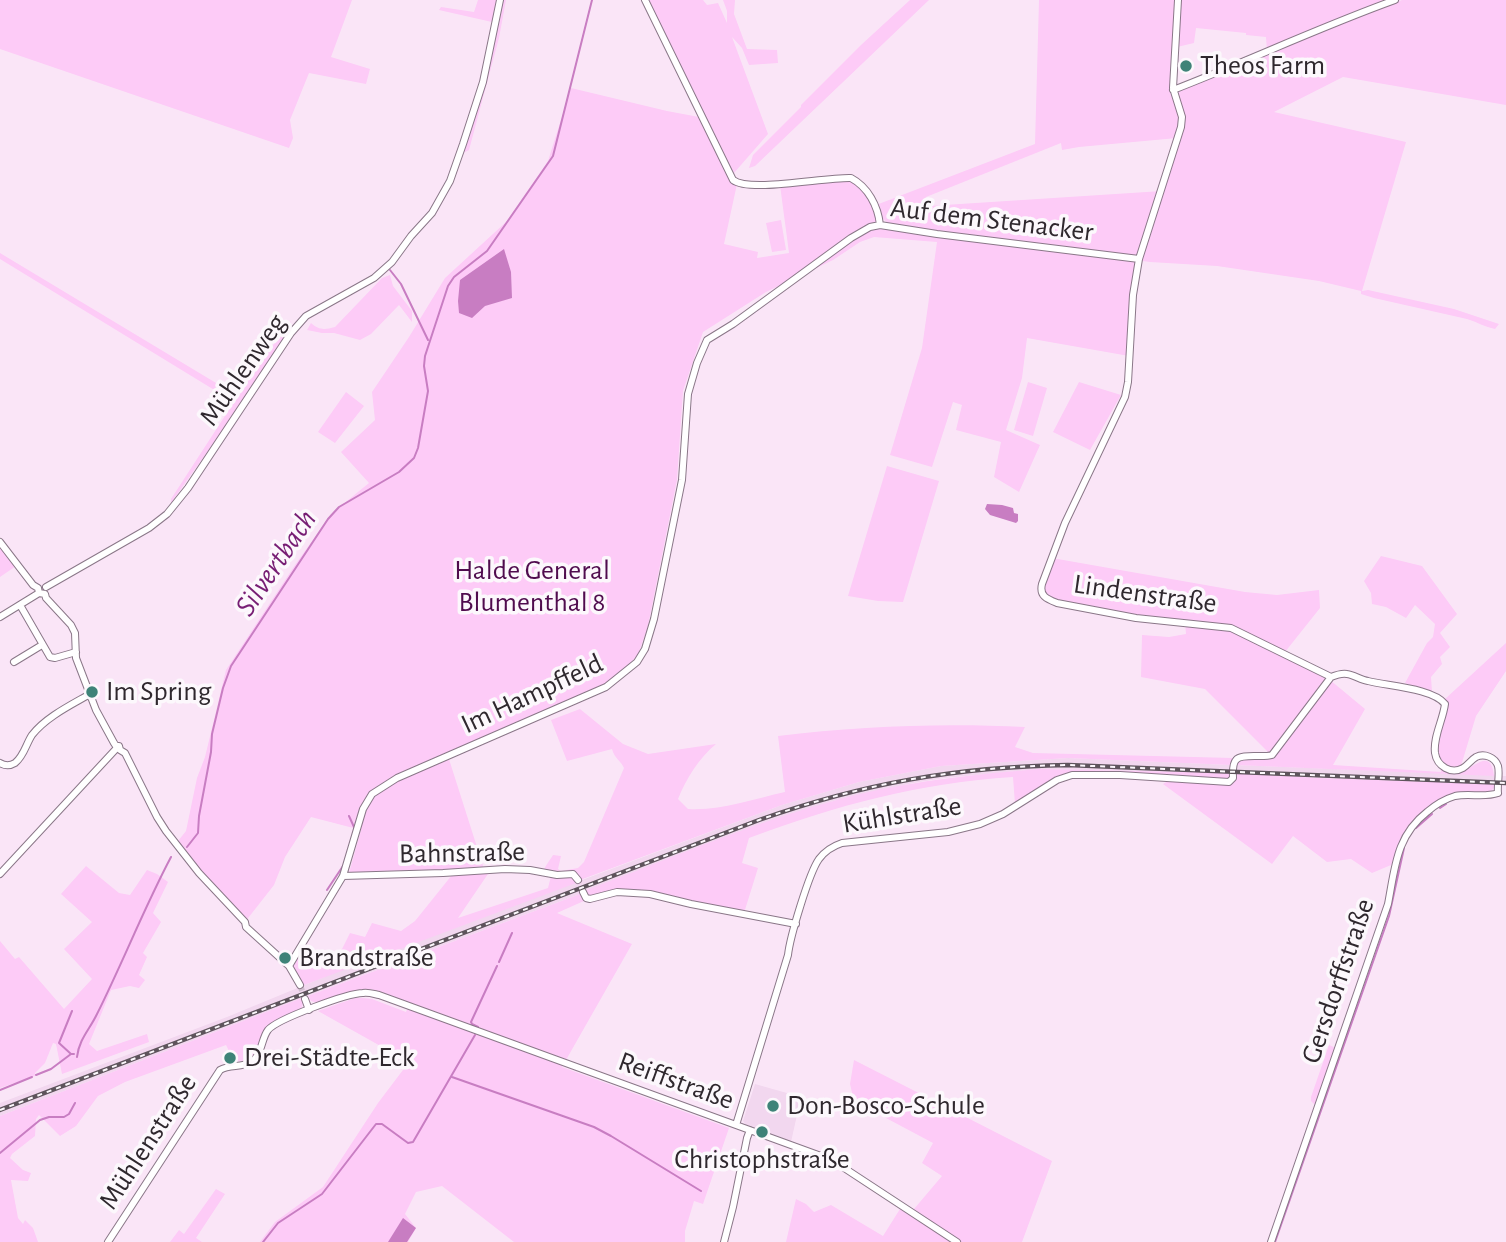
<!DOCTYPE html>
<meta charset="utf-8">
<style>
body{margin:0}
canvas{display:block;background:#fae5f7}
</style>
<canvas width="1506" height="1242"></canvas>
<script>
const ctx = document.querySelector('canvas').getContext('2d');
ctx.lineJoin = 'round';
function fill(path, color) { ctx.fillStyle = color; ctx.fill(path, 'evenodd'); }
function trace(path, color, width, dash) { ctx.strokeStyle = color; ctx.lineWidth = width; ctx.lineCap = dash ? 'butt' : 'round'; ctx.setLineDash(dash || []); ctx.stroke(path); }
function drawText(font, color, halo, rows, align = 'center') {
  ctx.font = font + ' "Alegreya Sans",sans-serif'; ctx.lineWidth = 7; ctx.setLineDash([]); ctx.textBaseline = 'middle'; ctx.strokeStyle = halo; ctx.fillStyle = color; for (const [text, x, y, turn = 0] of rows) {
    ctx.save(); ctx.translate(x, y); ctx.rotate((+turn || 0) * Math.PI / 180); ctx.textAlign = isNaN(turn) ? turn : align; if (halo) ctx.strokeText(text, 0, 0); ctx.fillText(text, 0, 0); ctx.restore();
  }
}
fill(new Path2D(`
 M1068,758L1231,765V773L1039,769L944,778L913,783L837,800L785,816L703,846L580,894L302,998L0,1116V1103L227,1017L329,975L782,805L859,782L941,766Z
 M1236,765L1506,776V785L1251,775L1236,773Z
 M755,1084L801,1097L791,1142L746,1125L743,1121Z`), '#f2d7ef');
fill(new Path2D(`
 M0,0H352L331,57L370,69L366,84L309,73L290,120L293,138L289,148L0,49Z
 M478,0H496L492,22L439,10L441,7L474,12Z
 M501,0H506L499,38L469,150L461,154Z
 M646,0H703L707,5L718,3L727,23V11L723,0H735L734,14L747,49L777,50L778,63L749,65L742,48L732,37L768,134L734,173Z
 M910,0H929L755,166L749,168L753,155L801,107V105L861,45Z
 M1039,0H1175L1171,86L1173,90L1402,0H1506V105L1343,77L1274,112L1406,142L1362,291L1368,290L1454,309L1499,324L1495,329C1485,327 1477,322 1467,319L1374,298L1361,294V291L1319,281L1217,266L1150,262L892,227L880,216L876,205L1035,144ZM1177,138L1162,191L929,206L926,197L1061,143L1062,150L1079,147Z
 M1180,0H1391L1267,51L1266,37L1246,35V33L1196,28L1194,43L1177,47Z
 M571,88L667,111L699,117L737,184L724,244L758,252L757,258L789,253L780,185L851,180C867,190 875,208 880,226L1137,260L1129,356L1027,338L1022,378L1006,430L1040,445L1019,492L994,477L1001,442L956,430L962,405L953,402L932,467L890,455L922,348L937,242L874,237L860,242L833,260L766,292L703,332L683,391L677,480L648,626L638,655L606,687L448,756L484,869L349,873L361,830L311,817L285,857L274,885L245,922L199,873L178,841L186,831L197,778L205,757L226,670L295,565L331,514L369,483L341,452L375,420L372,392L409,337L445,278L506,222L548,161Z
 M781,220L786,250L772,252L766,223Z
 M0,253L236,395L291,321L289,331L244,400L171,503V499L234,402L0,259Z
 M390,275L393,286L412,311V322L399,305L371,334L360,340L334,333H322L307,330L311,323C319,330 324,330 335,327L382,278Z
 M1028,382L1047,388L1033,436L1014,430Z
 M1079,382L1121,395L1090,450L1053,432Z
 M346,392L364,406L335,443L318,432Z
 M887,466L939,481L903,602L878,601L848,596Z
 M0,544L16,566L0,577Z
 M1381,556L1422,566L1457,614L1440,633L1450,647L1440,657L1442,664L1431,677L1432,692L1405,683L1427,643L1433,637L1435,624L1415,605L1406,618L1386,607L1372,604L1371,593L1364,581Z
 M1052,558L1245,592L1277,595L1319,590L1320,608L1285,652L1326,678L1276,748L1270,754L1205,689L1141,677L1142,635L1169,637L1186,634L1185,622L1136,618L1057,603L1045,594L1043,586Z
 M1506,643V671L1476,716L1461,766L1449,767L1443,765C1432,744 1441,727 1447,705L1445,699Z
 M1330,680L1365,709L1333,765L1441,772V769C1448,771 1458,772 1465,770C1477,765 1491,749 1494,776L1236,765L1240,759H1267Z
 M580,709L623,744L648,754L716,744C699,758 686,779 678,799L688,809C720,811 753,799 785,792L778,736C860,726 943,723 1025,727L1015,747L1033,753L1234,758L1231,765L1068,758L941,766L859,782L782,805L580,880L577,875L543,872C545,866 550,860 553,855L561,856L558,869L561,871L578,868L584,862L624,768C621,761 614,758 612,749L567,761L551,720Z
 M1039,769L1231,773L1230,778L1228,779L1067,774L1015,804L1013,777C919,783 837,805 749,838L742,863L758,868L744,913L638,892L590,897L584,891C675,857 765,817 860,794C919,780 978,774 1039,769Z
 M1236,773L1319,778L1494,784V788L1490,792H1464L1422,813L1403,835L1394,862L1391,865L1372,873L1351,859L1327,862L1293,836L1272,864L1163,784L1168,781L1232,784Z
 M86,866L119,893L130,895L147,870L157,874L168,882L153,913L161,922L143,953L147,957L139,975L145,980L139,988L130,986L111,990L89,1044L97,1051L147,1034L149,1042L62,1074L56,1044L53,1043L45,1063L35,1073V1076L0,1088V941L15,959L19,957L64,1009L92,979L64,949L92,922L61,894Z
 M490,871L458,918L548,888L551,876L567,875L574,877L576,883L304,985L293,967L300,952L334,965L350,933L365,937L372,923L401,931L415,921L452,875Z
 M580,894L586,900L557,913L632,944L562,1067L729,1128L703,1204L694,1201L685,1231V1242H514L442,1186L416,1192L405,1214L416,1228L408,1242H260L275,1222L323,1187L378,1103L409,1062L318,1011L355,998H363L372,999L406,1012L410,1003C396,998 380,989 366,989C348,989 325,1007 311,1001L308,996Z
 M302,998L303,1003L301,1010L277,1019L271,1024L255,1056C248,1061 242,1061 234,1061L226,1045L125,1082L98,1096L76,1126L60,1136L39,1115L36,1119L35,1136L12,1154L10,1158L23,1170L31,1173L28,1181L11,1180L18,1218L23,1224L25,1220L33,1228L38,1242H0V1116Z
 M1329,1045L1336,1048L1316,1106L1311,1101V1097Z
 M854,1060L1052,1161L1022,1242H786L796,1199L806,1204L814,1212L831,1205L883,1236L900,1209H914L942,1176L922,1163L933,1143L854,1101L850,1084Z
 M216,1189L225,1194L196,1238L202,1242H170L179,1230L184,1234Z`), '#fdcbf7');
fill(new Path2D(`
 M504,249L511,272L512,298L485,306L472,318L459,313L458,301L460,280Z
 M987,504L1002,505L1013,508L1014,513L1018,514V521L1016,523L990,515L985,509Z
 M403,1218L416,1228L407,1242H388Z`), '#c87dc2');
trace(new Path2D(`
 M390,270L401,284L428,340
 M1440,808L1446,804
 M349,816L354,827
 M1416,828L1432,814
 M187,847L198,833L199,816L211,752L212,734L223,688L231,666L328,519L339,507L399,472L414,458L418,448L428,391L424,366L425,356L448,286L454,277L487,251L553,156L592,0
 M327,890L343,866
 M499,962L512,933
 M478,1027L472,1024L471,1022L497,966
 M71,1054L59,1043L72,1011
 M77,1057C79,1039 90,1029 97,1014C123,962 144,908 171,857
 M36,1075L51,1069L71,1054H74
 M452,1077L594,1127L611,1136L701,1191
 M0,1090L32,1077
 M0,1153L40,1120L49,1117H64L69,1114L75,1103
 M263,1242L278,1223L322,1194L376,1124H382L408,1143L413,1142L475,1035
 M1275,1242L1389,916L1404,848`), '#c87dc2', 2);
trace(new Path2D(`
 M300,985L305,999`), '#d1bfcf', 6, [6, 3]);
const street = new Path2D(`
 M645,0L733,180C750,193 825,177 851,178C868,187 878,206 880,225
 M1178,0L1173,88L1182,117L1181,127L1139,259L1133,295L1128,382L1125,397L1065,523L1042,584C1039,596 1047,599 1057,603L1136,618L1231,628L1331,677C1336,675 1342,673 1347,674C1354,675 1361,680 1368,681C1387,686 1433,688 1445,704C1443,720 1433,737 1435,753C1437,766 1451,775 1463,768C1468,765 1471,760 1476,757C1484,753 1495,757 1498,766C1500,774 1497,785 1498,793
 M1173,90C1248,61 1320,27 1395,0
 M0,542L33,585L38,588L39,593L45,594L46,598L71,625L75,633L76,658L96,710L114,743L116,746H119L120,750L125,753L157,817L166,831L199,873L245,922L246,927L289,966L300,985
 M46,587L149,528L167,514L188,488L291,333L306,316L374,278L392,262L411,236L432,213L450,181L463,144L483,82L500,0
 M20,605L50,657L55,658L76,652
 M0,617L39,593
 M14,662L42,645
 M0,763C5,766 10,766 15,763C24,756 26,744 32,735C46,717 71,705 90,694
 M0,874L115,750
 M343,876L443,873L505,869L530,870L557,875L573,874L578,880
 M583,892L586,898L590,899L617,892L650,894L691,904L796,924
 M289,966L343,876L363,809L372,794L397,778L606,687L637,662L645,649L654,619L682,480L688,394L697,363L707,340L733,324L851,238L870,227L880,225L937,234L1139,259
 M305,999L309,1010
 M736,1125L788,955C790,937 809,873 819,859C825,851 833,846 842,843L948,832L980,824L1003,814L1057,780L1072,775H1120L1229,782L1233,778C1233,773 1232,764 1236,760C1241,753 1263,758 1272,755L1331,677
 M108,1242L220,1070C230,1064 241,1068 251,1062C262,1056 261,1039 268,1030C277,1019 348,993 363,993C368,992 374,994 379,995L832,1160L957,1242
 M724,1242L733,1207L747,1138L750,1130
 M1271,1242L1388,904C1395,868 1396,836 1427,812C1435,805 1445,799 1455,796C1470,793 1484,798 1498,793`);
trace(street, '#8a7788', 8);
trace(street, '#fff', 6);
const rail = new Path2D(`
 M0,1110L759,820C864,783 956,767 1068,765L1506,783`);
trace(rail, '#5e545c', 4.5);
trace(rail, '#fcf8fc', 2, [5]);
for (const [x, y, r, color] of [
 [1186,66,7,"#3e8378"],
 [92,692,7,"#3e8378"],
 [285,958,7,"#3e8378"],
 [230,1058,7,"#3e8378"],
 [773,1106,7,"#3e8378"],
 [762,1132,7,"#3e8378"]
]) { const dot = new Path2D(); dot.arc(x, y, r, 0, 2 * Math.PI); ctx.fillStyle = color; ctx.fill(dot); trace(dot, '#fcf8fc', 2.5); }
drawText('28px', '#2f282e', '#fcf8fc', [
 ["Theos Farm",1200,66],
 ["Im Spring",106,692],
 ["Brandstraße",299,958],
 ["Drei-Städte-Eck",244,1058],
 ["Don-Bosco-Schule",787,1106],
 ["Christophstraße",762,1160,"center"]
], 'left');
drawText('28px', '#2f282e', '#fcf8fc', [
 ["Auf dem Stenacker",992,220,7],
 ["Mühlenweg",243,370,-55],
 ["Lindenstraße",1145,594,8],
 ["Im Hampffeld",532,694,-25],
 ["Kühlstraße",902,815,-9],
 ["Bahnstraße",462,853,-1],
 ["Gersdorffstraße",1338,981,-71],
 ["Reiffstraße",676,1081,20],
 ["Mühlenstraße",148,1142,-57]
]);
drawText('28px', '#500c4e', '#fcf8fc', [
 ["Halde General",532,571],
 ["Blumenthal 8",532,603]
]);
drawText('italic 30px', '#771e74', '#fcf8fc', [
 ["Silvertbach",276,563,-56]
]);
</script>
